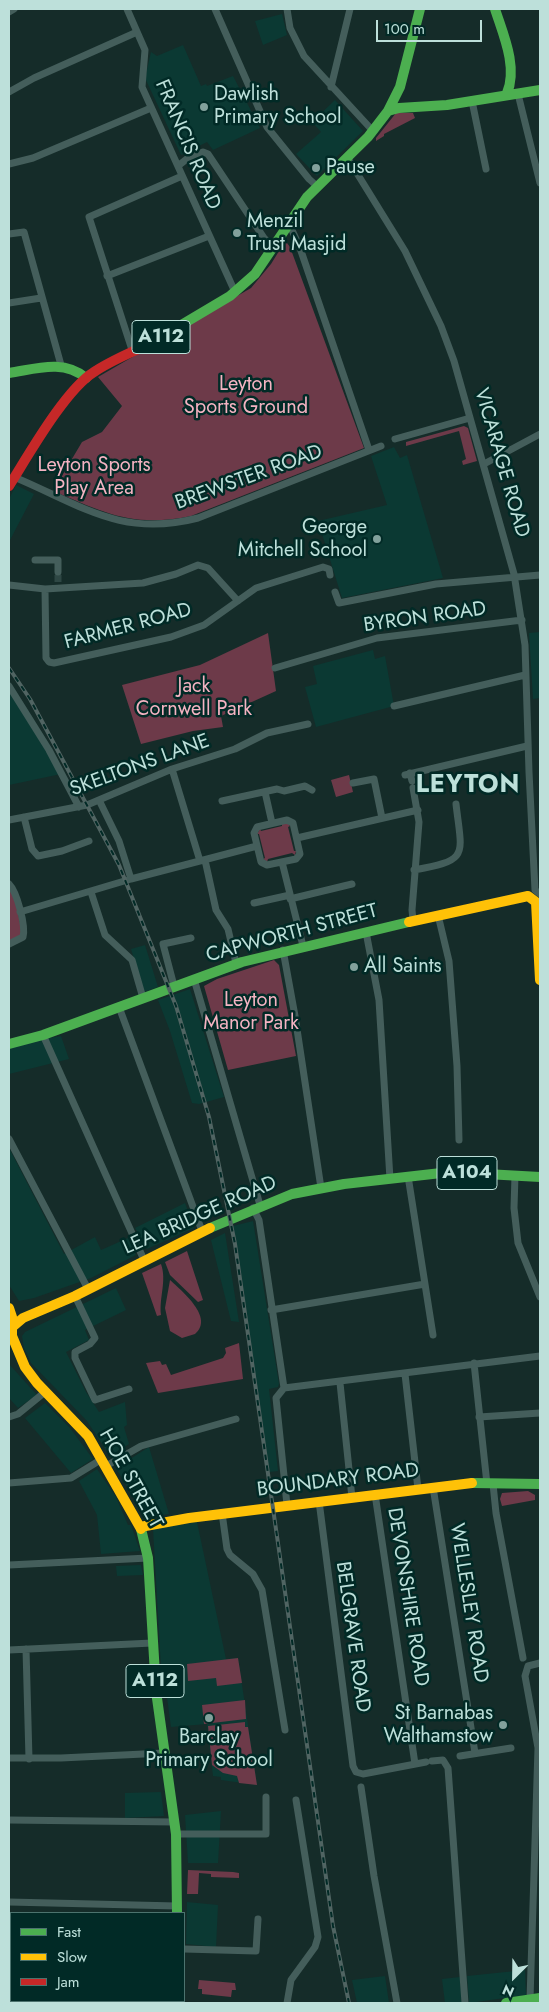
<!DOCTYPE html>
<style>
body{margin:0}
#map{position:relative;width:549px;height:2012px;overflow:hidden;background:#152c29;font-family:Jost,sans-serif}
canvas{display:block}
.frame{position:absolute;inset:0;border:10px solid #bde0da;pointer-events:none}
.legend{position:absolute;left:10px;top:1912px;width:175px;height:90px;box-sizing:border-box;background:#012a26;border:1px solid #4c736e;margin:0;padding:6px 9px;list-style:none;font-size:15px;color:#bde0da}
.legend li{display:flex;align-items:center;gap:10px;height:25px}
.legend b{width:25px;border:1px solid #4c736e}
.north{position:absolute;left:489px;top:1952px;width:50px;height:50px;-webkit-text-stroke:4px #012a26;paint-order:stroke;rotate:203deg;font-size:14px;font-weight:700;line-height:20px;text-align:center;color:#bde0da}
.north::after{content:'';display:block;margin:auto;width:18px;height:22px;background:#bde0da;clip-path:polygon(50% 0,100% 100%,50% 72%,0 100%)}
.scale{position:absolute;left:376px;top:20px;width:106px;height:22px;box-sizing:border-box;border:2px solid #bde0da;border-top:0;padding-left:6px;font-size:15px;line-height:18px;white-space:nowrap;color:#bde0da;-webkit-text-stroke:4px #012a26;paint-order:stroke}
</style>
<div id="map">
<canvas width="549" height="2012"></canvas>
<div class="frame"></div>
<ul class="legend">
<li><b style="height:6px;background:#4caf50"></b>Fast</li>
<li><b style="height:6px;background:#ffc107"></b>Slow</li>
<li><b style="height:6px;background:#c62828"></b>Jam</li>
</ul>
<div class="north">N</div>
<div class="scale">100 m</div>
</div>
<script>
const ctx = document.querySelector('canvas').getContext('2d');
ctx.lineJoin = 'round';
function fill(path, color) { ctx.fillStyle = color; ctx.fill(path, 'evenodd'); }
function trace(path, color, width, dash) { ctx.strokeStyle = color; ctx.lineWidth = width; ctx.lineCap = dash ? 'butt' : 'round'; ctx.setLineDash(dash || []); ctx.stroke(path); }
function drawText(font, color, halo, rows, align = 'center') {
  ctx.font = font + ' Jost,sans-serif'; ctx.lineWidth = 5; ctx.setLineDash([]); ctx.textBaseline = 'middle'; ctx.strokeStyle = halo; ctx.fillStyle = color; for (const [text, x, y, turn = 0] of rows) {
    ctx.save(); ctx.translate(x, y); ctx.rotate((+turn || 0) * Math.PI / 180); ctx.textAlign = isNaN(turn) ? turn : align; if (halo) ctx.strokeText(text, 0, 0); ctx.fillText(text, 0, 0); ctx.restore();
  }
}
fill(new Path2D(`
 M282,14L287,35L263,45L255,21Z
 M183,45L201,86L206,84L207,86L233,76L260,128L213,150L207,142L181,155L145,78L151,52L157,56Z
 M335,100L363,131L317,176L296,154L321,132L312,122Z
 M394,447L400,458L407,455L443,578L342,598L318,521L387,505L371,456Z
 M16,485L34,494L9,542V499Z
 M540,632V698L533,699L529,633Z
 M373,650L375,659L385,656L394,706L316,727L305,687L317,684L313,666Z
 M9,690L61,774L9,785Z
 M145,945L158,987L144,992L131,949Z
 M190,989L224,1097L199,1104L192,1103L170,1031L158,1000Z
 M61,1036L69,1059L9,1074V1045Z
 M9,1148L64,1254L95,1237L101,1250L128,1238L136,1255L91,1278L34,1298L19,1301L9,1285Z
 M185,1203L194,1228L147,1249L135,1228Z
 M253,1221L279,1384L278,1387L269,1389L278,1471L269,1472L233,1226Z
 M225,1233L239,1322L231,1321L211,1240Z
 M116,1288L126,1310L85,1330L89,1340L66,1352L86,1392L99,1412L125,1402L127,1425L124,1427L129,1444L110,1456L87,1421L31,1363L24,1348L22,1336L25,1332Z
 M9,1364L37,1395L18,1408L9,1398Z
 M45,1403L70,1428L93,1459L71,1473L25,1418Z
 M149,1447L169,1514L145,1517L116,1468Z
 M97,1469L116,1497L128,1525H131L140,1551L101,1554L97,1515L79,1481Z
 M197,1522L226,1659L238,1658L257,1785L221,1780V1777L213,1776L207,1724L171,1727L163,1668H161L153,1529Z
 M141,1565L143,1575L117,1576L116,1566Z
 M161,1792L164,1816L125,1818V1793Z
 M221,1811L218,1863H188L185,1815Z
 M187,1902L218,1905L216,1947L186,1944Z
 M525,1970L526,1995L469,2003L467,1976Z
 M385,1976L389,2003H357L352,1980Z
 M460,1977L462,2003H445L442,1979Z`), '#0b3933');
fill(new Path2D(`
 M396,113H413L415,118L384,134V136L376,141V138Z
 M284,243H287L290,247L364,448L191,516C133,528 105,513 53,491L82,442L102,432L122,406L98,377L251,288L271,264Z
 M464,426L468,428L477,461L463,465L462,461L466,459L459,431L406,446V442Z
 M268,633L276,691L221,716L223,727L193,731L141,744L122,685L200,665Z
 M349,775L353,792L336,797L331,780Z
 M287,822L290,826L288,827L294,851H296L295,855L292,853L268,859L267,862L263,859L265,858L259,834H257L260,829L261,831L282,826V823Z
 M9,884L13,889L23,937L9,944Z
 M274,960L279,965L296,1056L228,1070L204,986L217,979Z
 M187,1251L203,1300L198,1302L170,1275L165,1262Z
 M161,1264C167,1281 159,1297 161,1315L157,1316L142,1273Z
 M170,1280C182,1291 215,1318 195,1334L182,1338L170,1331L165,1308Z
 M239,1343L243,1379L158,1393L146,1363L160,1361L162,1365L166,1364L171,1375L223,1358L226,1353L225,1348Z
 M528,1491L535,1495V1500L502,1506L500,1499L502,1493Z
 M238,1658L242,1683L217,1686L216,1678L188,1681L187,1664Z
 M245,1700L246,1719L204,1724L202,1705Z
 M245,1722V1727H248L257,1785L239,1783L237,1776L223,1773L212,1765L208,1726Z
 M188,1870L233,1872L239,1873V1878L211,1877V1874L199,1873L198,1894H187Z
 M199,1980L235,1983L236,1990H232L231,1997L202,1994V1989H198Z`), '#6d3a49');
trace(new Path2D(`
 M58,582V572`), '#2e4744', 7, [7, 3.5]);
trace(new Path2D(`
 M127,9L145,50L142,87L235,292
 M215,9L267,127L309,179L318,187
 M287,9L290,28L304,56L373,131
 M9,12L14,9
 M331,87L350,9
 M9,92L34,78L137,32
 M518,94L540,183
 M472,101L486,169
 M347,157L405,251L441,326L454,361L514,574L525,645L529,772L535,890L540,894
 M9,164L33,158L151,108
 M178,166L188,158L203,152L208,154L264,238L273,247
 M287,225L292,230L300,248L369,450
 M9,234L24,232L61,365
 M107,276L209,236
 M9,303L41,298
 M133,353L89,217L182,176
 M395,439L470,418
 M484,464L540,434
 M14,477C81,505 121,538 198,518L381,446
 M35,560H58V572
 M9,585L45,589L143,583L176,574L198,565L208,568L238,601
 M45,589L46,658L49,662L54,663L171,637L204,625L256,588L323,567L329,569L330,575
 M335,592L339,603L436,584L540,575
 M275,668L377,638L522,620
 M9,686L49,750L79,807
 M394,706L525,675
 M172,769L200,861
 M410,773L412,781
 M405,775L527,746
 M353,783L374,779L382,818
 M413,788L419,822L412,910L413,920
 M265,792L272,823
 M99,800L119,841L131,879
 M222,801L277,789L284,791L305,786L312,790
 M24,817L32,849L38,856L62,851L89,841
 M9,820L87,805L172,769L235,749L267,733L308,724
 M287,820L293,823L300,854L296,859L267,865L261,862L254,833L257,827Z
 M297,838L418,810
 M205,860L216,910L228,929L236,963
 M282,862L303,946
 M414,870C470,860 462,856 456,804
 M9,884C17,892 26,926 23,937L9,944
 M91,892L105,935L132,960L143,998
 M290,899L352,884
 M254,903L290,895
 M20,912L131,879L257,846
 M438,915L449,961L457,1066L459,1140
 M366,932L379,1000L390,1179
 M283,950L295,1016L321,1188
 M194,979L260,1205
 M174,986L163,944L191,938
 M119,1007L202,1231
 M43,1035L144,1260
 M9,1139L88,1289
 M515,1175L514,1208L518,1243L540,1297
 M408,1176L433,1335
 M253,1208L259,1220L284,1388
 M75,1296L95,1338L90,1344L75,1352V1358L95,1400L129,1389
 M271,1310L425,1284
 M474,1363L487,1484
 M405,1374L418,1489
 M340,1383L352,1498
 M284,1388L540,1356
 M284,1388L276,1398L287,1505
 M9,1417L18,1414L45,1392
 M479,1417L540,1413
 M106,1466L141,1446L236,1419
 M9,1483L71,1478L102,1459
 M493,1484L496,1513L523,1658
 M433,1487L475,1753
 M375,1494L415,1764
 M319,1501L353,1766L356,1772L363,1774L426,1762
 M222,1513L227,1549L230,1555L253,1574L262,1590L285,1730
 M9,1565L148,1558
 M26,1649L29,1759
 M9,1650L152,1643
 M460,1756L511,1748
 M9,1758H61L164,1753
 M432,1761L443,1760L448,1768L465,2003
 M361,1787L374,1876L397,2003
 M9,1820L174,1822
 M176,1834H266V1797
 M9,1902L177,1906
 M184,1949L256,1951L258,1919
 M530,1999L538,1748L525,1676L528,1666L540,1663
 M287,2003L291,1980L315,1947L318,1937L296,1800`), '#445e5b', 7);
trace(new Path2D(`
 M495,9C503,34 518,67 507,93
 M388,111L399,108L447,105L540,90
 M156,340L230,296L255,274L307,197L368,137L388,111L400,87L420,9
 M9,373C36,369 63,359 86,378
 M9,1044L43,1035L242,962L409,922
 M210,1228L292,1194L344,1184L450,1172L540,1177
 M472,1483L540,1484
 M141,1529L148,1558L156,1691L176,1834L177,1913
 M506,2003L540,1998`), '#4caf50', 10);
trace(new Path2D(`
 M409,922L528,896L536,902L540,980
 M9,1308L12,1317V1336L25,1367L37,1383L88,1436L141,1529
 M10,1329L23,1318L75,1296L210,1228
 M140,1527L189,1518L472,1483
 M165,2003L166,2001`), '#ffc107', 10);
trace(new Path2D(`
 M9,486C28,456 65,390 94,372C113,359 136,351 156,340`), '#c62828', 10);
const rail = new Path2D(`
 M9,668L30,699L119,865L176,1006L209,1117L235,1244L333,1926L349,2003`);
trace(rail, '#506462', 4);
trace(rail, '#012a26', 2, [5.5]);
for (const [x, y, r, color] of [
 [204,107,5,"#82a19c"],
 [316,168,5,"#82a19c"],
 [237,233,5,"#82a19c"],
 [377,539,5,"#82a19c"],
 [354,967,5,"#82a19c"],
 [209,1718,5,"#82a19c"],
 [503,1725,5,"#82a19c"]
]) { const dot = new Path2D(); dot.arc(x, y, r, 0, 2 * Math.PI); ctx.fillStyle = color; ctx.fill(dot); trace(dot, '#012a26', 2); }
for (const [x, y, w] of [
 [161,337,58],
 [467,1173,60],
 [155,1681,58]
]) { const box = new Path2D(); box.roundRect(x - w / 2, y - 16.5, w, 33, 4); ctx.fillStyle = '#012a26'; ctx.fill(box); trace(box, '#bde0da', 1); }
drawText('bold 19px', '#bde0da', null, [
 ["A112",161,337],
 ["A104",467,1173],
 ["A112",155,1681]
]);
drawText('20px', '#bde0da', '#012a26', [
 ["Dawlish",214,95],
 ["Primary School",214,118],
 ["Pause",326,168],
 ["Menzil",247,222],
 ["Trust Masjid",247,245],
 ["George",367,528,"right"],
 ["Mitchell School",367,551,"right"],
 ["All Saints",364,967],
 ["St Barnabas",493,1714,"right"],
 ["Walthamstow",493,1737,"right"],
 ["Barclay",209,1738,"center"],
 ["Primary School",209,1761,"center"]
], 'left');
drawText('20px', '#bde0da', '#012a26', [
 ["FRANCIS ROAD",187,145,67],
 ["VICARAGE ROAD",501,463,74],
 ["BREWSTER ROAD",249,478,-20],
 ["BYRON ROAD",425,618,-8],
 ["FARMER ROAD",128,627,-15],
 ["SKELTONS LANE",140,766,-20],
 ["CAPWORTH STREET",292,934,-15],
 ["LEA BRIDGE ROAD",200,1216,-24],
 ["HOE STREET",130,1479,61],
 ["BOUNDARY ROAD",338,1481,-7],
 ["DEVONSHIRE ROAD",407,1597,81],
 ["WELLESLEY ROAD",468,1603,81],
 ["BELGRAVE ROAD",352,1637,82]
]);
drawText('20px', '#f4b3c2', '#012a26', [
 ["Leyton",246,385],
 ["Sports Ground",246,408],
 ["Leyton Sports",94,466],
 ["Play Area",94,489],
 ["Jack",194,687],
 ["Cornwell Park",194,710],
 ["Leyton",251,1001],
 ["Manor Park",251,1024]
]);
ctx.letterSpacing = '1px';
drawText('bold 25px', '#bde0da', '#012a26', [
 ["LEYTON",468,786]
]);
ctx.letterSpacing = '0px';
</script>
